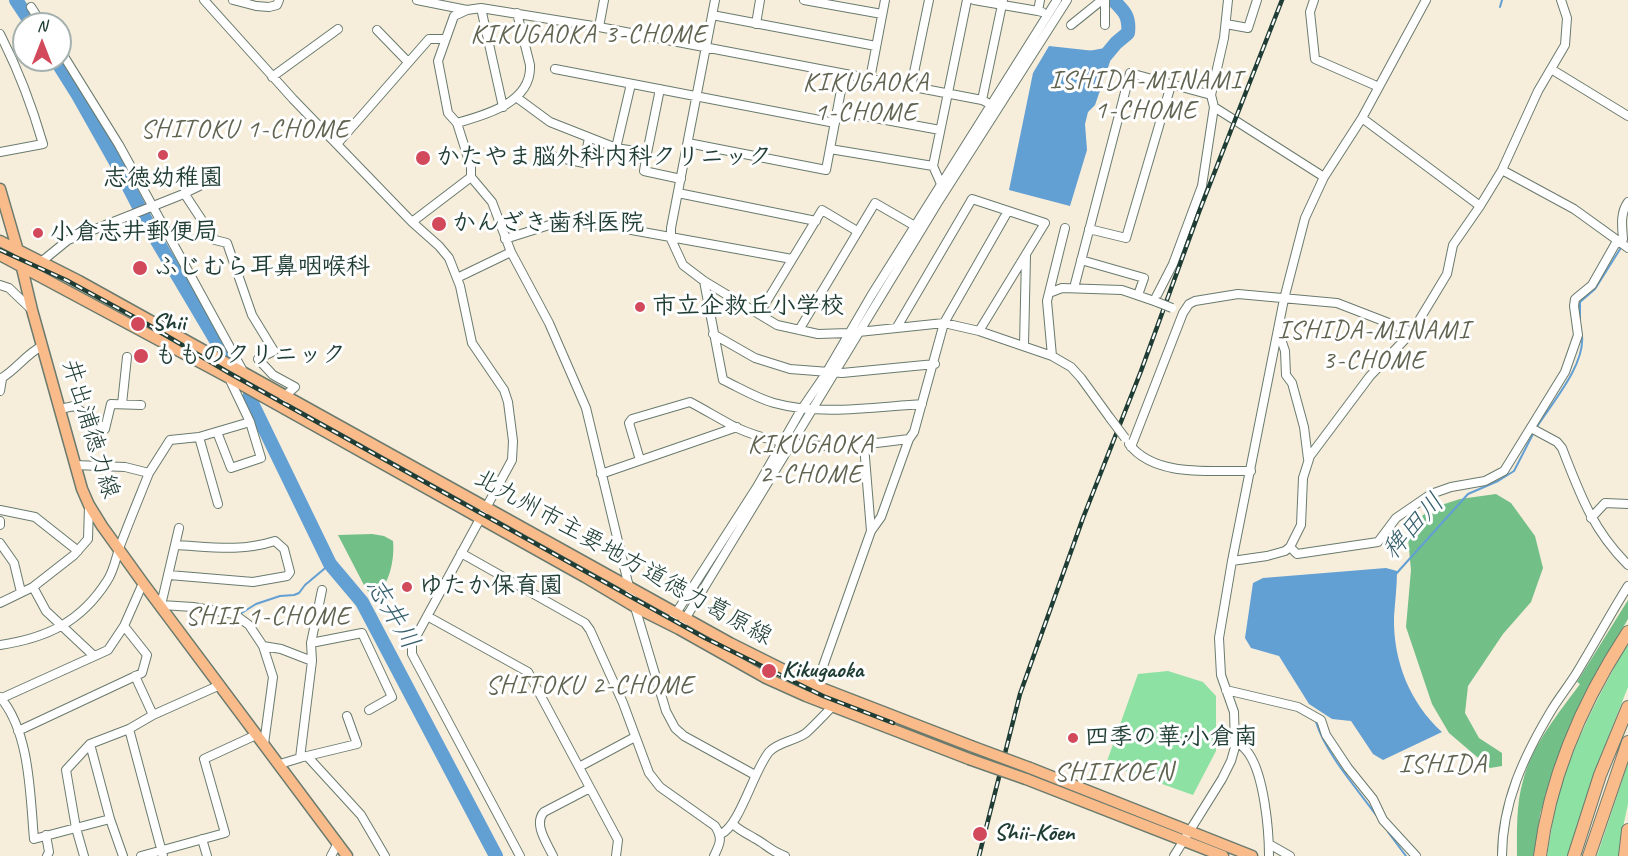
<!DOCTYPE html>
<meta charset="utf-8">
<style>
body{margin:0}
#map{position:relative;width:1628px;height:856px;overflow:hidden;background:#f6eddb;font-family:Caveat,sans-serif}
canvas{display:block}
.north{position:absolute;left:12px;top:12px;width:60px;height:60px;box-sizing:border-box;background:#fff;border:2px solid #a5b1ae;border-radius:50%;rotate:0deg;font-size:16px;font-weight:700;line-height:24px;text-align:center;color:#1f3d34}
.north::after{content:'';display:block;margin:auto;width:21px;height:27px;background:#d1495b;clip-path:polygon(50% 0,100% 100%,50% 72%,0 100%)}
</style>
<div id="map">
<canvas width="1628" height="856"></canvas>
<div class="north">N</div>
</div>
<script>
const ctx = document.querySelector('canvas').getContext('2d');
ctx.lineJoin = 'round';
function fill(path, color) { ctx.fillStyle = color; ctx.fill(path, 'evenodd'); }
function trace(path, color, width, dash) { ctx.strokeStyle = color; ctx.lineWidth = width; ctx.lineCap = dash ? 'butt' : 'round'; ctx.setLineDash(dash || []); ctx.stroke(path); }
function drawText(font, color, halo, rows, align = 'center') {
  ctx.font = font + ' Caveat,"Klee One",sans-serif'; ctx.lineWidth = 6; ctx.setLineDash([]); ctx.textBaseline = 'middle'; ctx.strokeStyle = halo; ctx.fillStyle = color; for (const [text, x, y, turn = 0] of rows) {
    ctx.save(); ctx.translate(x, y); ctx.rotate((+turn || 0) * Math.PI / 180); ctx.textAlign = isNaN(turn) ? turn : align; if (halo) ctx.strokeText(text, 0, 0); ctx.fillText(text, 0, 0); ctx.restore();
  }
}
fill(new Path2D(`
 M1628,643V687L1594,773L1568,856H1547C1550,838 1553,819 1557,801C1572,745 1600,693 1628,643Z
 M1168,671L1203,682L1216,696V751L1193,795L1106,764L1138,674Z
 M1628,763V804L1620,841L1619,856H1597Z`), '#8de1a2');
fill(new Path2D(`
 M1496,494L1511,503L1535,536L1543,568L1531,602L1503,634L1468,686L1465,713L1479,738L1502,753V766L1490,768L1449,733L1432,704L1406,627L1411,570L1407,528L1432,508L1460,499Z
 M372,534L384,536L393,541C395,560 389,586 374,598L366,589L338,535Z
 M1628,600V619L1603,662L1556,764L1540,814L1535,856H1517C1517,831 1516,805 1523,781C1532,745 1558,714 1580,684L1577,682Z`), '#72bf88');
fill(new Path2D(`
 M1049,46L1113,53L1095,105L1088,112L1085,124L1087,150L1070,206L1009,190L1033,73Z
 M1386,568L1397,571C1397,586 1395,602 1394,617C1393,661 1410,703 1442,732L1383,760L1373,754L1351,721L1332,719L1309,704L1279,656L1251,648L1245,638L1253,583L1263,578Z`), '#629fd3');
trace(new Path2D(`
 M1500,7L1502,0
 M1580,318V302L1595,289L1622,246
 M1536,428C1552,403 1585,365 1582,336
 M1395,575L1468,494L1498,481L1514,471L1534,432
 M240,614L256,604L280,596L294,595L299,593L305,585L330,564
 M1316,722C1326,754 1356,787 1376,815
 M1388,832L1406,856`), '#629fd3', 2);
trace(new Path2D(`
 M16,0L32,24
 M1090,58L1106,55L1116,43L1128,33C1130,16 1124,11 1113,0
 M56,60L78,95L118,166L153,234L227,359
 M249,397L330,564L362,602L496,856`), '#629fd3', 14);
const minor = new Path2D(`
 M204,0L293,99L412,222L439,246L449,258L460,286L472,343L504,390L508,402L513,441L512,460L412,644V654L520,856
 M233,0L256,6L269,7L277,5L279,0
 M417,0L467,10
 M715,0L671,228V239L683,265L704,281L777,325L818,334L849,333L944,323L979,331L1052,356L1071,367L1081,378L1110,418
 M804,0L882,14
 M974,0L1038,11
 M1040,0L1038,11L1042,12
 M1228,0L1224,38L1211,95L1214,107L1324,177
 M1314,0L1310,12L1315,59L1379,87
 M31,7L42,24
 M481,8L503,107
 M712,15L876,46
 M756,24L760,0
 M1226,24L1248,28L1257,0
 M1071,25L1102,0
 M1105,25V0
 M599,27L604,0
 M377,30L408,62
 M0,34C18,69 32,106 43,144L0,152
 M60,50L119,145L244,373
 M555,69L835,123
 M1551,69L1628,116
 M272,77L338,29
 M870,79L885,0
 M911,87L929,0
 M516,97L550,122L616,148L647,153L660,89
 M982,100L1003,0
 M837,111L940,130
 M1362,118L1480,206
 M457,123C485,115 532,103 530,65L517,13
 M688,143L826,170L844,74
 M337,144L429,39H444
 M616,148L631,84
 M830,149L933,166
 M647,153L644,171L681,179
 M551,156L584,163L589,138
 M1502,170L1574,209L1628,248
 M941,184L933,166L967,0
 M184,193L215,240L227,243L252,315L274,351L258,359L273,375L295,387L286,395L280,406
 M678,193L816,221
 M412,222L471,177
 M1089,229L1126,238L1171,85
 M505,239L562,221L615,227L792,259
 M1081,260L1144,278L1138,295
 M41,262L68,240L181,195L218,177
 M457,278L511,252
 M704,281L723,380C740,388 756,398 774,403C821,416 874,407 922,404
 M0,285L9,288L32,310
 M1074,288L1130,73L1211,95
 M1049,293L1062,288L1122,290L1157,302
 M1154,301L1173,264L1202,186L1214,107
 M759,314L822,210L857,231
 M897,327L972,199L1045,223L979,331
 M799,330L875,203L915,226
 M1279,333L1285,351L1286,375L1292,383L1304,427L1308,459
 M713,334L755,358L790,369L842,373L935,364
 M1024,345L1026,256
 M1052,356L1047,301L1065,228
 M0,379C16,370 26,354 42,346
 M0,391L2,379
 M122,404L127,357
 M60,409L74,406L105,429L111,404L141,405
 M1531,428L1557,442L1562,448C1580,494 1592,529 1628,565
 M217,432L231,468L261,458L250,422
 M199,437L218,504
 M1129,444C1155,478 1212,470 1251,471
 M864,445L871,531
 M1131,447L1183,313L1189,304L1195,301L1238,294L1337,303L1412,332
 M640,460L629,423L632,419L690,402C705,410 720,419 735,427C791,453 850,447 909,439
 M75,465L125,467L149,473L170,440L199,437L250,422L229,378
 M601,474L737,427
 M0,510L35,517L78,551
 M1591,518L1605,503L1628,504
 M0,521V525
 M179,528L161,605L193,607L234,614L249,625L263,646L273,677L264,744
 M0,543L14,563L21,592
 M1290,547L1297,554L1378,542L1396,518L1431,494L1451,487L1485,481L1504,471L1565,372L1578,335L1574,306L1575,299L1592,285L1617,241L1623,239C1622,226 1620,213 1628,202
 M461,553L585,623L590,630L623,703L649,773L660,787L715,826C723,838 720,844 714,856
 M1232,561L1267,556L1285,551L1290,547L1301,525L1303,478L1310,456L1370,376L1412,332L1447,274L1453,245L1480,206L1502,170L1538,91L1565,45L1567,18L1561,0
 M169,575L253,582L287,576L290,572L284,549L275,541C240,552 212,547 176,545
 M33,587L46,611L94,656
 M0,603L33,587L74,555L88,539L89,506
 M427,616L528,672L618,840L616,856
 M669,624L757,487L801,410L825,375L871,296L1057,0
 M679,629L940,199L1067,0
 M311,643L362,633L392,697L369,710
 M0,645C47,638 81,622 107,581C114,571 116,557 120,546C129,522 139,498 149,473
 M263,646L281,649L312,661L300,758L280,764
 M312,661L311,643L322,590
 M135,676L153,715
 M816,686L871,531L881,517L909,439L914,432L944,323L1008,211
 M1226,690L1298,707L1321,720L1326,735L1348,768L1373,799L1383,820L1416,856
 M0,697C30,732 30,794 34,839L110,819
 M2,698L108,650L124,626L143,583
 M129,729L163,856
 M18,731L142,673L147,655L124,626
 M1236,740C1240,744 1246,749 1249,754C1264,776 1269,829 1269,856
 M90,744L110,819L123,856
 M307,756L361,815L385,856
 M303,757L357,744L347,716
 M579,767L635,737
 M755,775L684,736L675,728L666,711L629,587L586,408L549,323L511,252L492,202L471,177V167L457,123L448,113L438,61L454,16L467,10L481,8L599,27L982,100L998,108
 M733,824C740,831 746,833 754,838C766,844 770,851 785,856
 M721,834C740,825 753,772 769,752C778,742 795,741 806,733C815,725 824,715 832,707
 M46,835L49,852L47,856
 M202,839L207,856
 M1269,844L1290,856
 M84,856L76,828L66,770L90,744L129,729L153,715L220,685
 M141,856L225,833L204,759L256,735
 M331,856L338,843
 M553,856C547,843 533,824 544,812L590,788
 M1174,856L1222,779L1231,761L1235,747L1234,712L1221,675L1219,638L1232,561L1284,299L1305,218L1324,177L1362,118L1426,0
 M1502,856C1502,803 1524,756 1551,711C1560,696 1571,683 1579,669C1596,641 1611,613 1628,586`);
const major = new Path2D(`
 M0,189L18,251L32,310L82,489L89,505L102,526L143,583L347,856
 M0,241L79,281L730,643L816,686L971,746
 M0,255L237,382L585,577L637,608L679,629L766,678L806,696L969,759
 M1030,768L1252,856
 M1026,779L1223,856`);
const highway = new Path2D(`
 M1540,856C1550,776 1584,699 1628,632
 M1574,856L1600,775L1628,707
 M1589,856L1628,742
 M1625,856L1628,830`);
trace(minor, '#6a7b6e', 10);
trace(major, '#6a7b6e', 13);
trace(highway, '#6a7b6e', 14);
trace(minor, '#fff', 8);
trace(major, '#fabb8b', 10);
trace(highway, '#fabb8b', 12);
const rail = new Path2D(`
 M0,250L66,280L147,324L229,373L705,638L823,696L893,723
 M979,856L1020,694L1083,518L1141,371L1199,212L1282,0`);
trace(rail, '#1f3d34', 4.5);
trace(rail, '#fff', 2, [7]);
const minorBridge = new Path2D(`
 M1157,302L1172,308
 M1110,418L1125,438`);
const majorBridge = new Path2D(`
 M971,746L1030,768
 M969,759L1026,779`);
trace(minorBridge, '#6a7b6e', 10, []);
trace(majorBridge, '#6a7b6e', 13, []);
trace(minorBridge, '#fff', 8);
trace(majorBridge, '#fabb8b', 10);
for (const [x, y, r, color] of [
 [163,155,6,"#d1495b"],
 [423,158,8,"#d1495b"],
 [439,224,8,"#d1495b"],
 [38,233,6,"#d1495b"],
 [140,268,8,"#d1495b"],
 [640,307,6,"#d1495b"],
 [138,324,8,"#d1495b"],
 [141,356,8,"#d1495b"],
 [407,587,6,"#d1495b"],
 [769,671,8,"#d1495b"],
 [1073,738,6,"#d1495b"],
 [980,834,8,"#d1495b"]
]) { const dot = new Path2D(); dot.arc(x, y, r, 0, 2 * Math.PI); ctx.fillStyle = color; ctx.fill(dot); trace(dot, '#fff', 2); }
drawText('bold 24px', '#1f3d34', '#fff', [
 ["かたやま脳外科内科クリニック",436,158],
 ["志徳幼稚園",163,179,"center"],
 ["かんざき歯科医院",452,224],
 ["小倉志井郵便局",50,233],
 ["ふじむら耳鼻咽喉科",154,268],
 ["市立企救丘小学校",652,307],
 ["Shii",152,324],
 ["もものクリニック",154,356],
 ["ゆたか保育園",419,587],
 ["Kikugaoka",782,671],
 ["四季の華;小倉南",1085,738],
 ["Shii-Kōen",994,834]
], 'left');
drawText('24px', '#1f3d34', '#fff', [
 ["井出浦徳力線",90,429,73],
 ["北九州市主要地方道徳力葛原線",623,558,29]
]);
ctx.letterSpacing = '1.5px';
drawText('26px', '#616451', '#fff', [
 ["KIKUGAOKA 3-CHOME",589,35],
 ["ISHIDA-MINAMI",1146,81],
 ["1-CHOME",1146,111],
 ["KIKUGAOKA",866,83],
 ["1-CHOME",866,113],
 ["SHITOKU 1-CHOME",245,130],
 ["ISHIDA-MINAMI",1374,331],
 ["3-CHOME",1374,361],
 ["KIKUGAOKA",811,445],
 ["2-CHOME",811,475],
 ["SHII 1-CHOME",268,617],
 ["SHITOKU 2-CHOME",590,686]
]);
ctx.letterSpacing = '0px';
drawText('italic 26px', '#365f6c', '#fff', [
 ["稗田川",1414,527,-48],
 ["志井川",392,614,59]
]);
ctx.letterSpacing = '1.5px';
drawText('27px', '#616451', '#fff', [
 ["ISHIDA",1443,765],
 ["SHIIKOEN",1114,773]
]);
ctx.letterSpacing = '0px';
</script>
